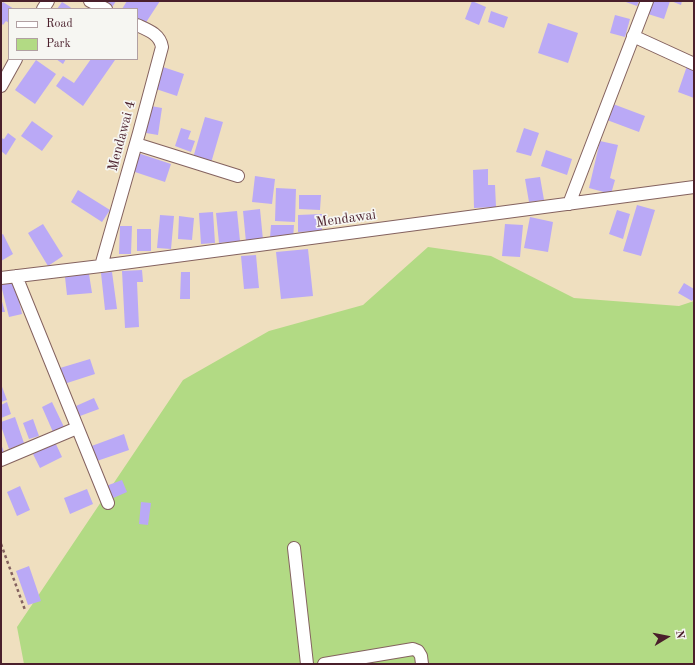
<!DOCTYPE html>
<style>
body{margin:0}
#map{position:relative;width:695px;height:665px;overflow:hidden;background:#efdfbf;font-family:"Old Standard TT",serif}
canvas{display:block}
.frame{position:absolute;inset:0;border:2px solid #4a1f2b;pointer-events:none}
.legend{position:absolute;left:8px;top:8px;width:130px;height:52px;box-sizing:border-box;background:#f6f6f2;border:1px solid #b1a0a2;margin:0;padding:5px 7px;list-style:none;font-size:12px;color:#4a1f2b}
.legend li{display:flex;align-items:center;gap:8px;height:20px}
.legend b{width:20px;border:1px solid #b1a0a2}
.north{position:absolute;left:647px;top:617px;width:40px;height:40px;-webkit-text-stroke:3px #f6f6f2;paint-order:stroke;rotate:80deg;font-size:11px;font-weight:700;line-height:16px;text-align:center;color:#4a1f2b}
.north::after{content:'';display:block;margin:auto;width:14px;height:18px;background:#4a1f2b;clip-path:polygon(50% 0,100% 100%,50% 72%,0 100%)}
</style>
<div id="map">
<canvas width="695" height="665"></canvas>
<div class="frame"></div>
<ul class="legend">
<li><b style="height:5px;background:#fff"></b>Road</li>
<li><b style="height:11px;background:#b2da84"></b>Park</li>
</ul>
<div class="north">N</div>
</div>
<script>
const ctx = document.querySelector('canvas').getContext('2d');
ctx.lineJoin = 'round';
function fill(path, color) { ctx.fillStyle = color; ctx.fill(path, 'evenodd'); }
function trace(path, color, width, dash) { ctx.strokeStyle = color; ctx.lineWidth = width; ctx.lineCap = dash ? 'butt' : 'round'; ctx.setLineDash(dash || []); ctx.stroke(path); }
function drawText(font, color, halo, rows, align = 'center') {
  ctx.font = font + ' "Old Standard TT",serif'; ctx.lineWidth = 3.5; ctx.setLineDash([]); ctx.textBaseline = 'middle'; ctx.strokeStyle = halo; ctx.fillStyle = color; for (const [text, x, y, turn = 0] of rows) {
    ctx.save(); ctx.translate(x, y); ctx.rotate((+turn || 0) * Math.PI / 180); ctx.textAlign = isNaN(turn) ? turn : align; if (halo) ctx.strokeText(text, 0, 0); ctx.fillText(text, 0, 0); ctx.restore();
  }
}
fill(new Path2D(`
 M428,247L491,256L574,298L679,306L694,301V664H24L17,627L183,380L269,331L363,305Z`), '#b2da84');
fill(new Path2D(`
 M98,1H116L111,9Z
 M127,1H160L143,27L137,23V9H122Z
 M472,1L486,7L479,25L465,19Z
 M623,1H639L637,6Z
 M652,1H670L664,19L648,14Z
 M671,1H682L681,5Z
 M3,2L14,9H9V23L6,21L3,25L1,23V5Z
 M62,2L70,7L72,9H57Z
 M491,11L508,17L504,28L488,22Z
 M615,15L630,19L625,37L610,33Z
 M548,23L578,33L568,63L538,53Z
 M56,59H66L63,64Z
 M91,59H113L115,60L83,106L56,86L63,76L74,83Z
 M36,60L56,74L35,104L15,90Z
 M687,66L694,69V98L678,92Z
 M163,67L184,74L177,96L156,89Z
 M613,104L645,116L639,132L607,120Z
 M151,106L162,108L158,135L146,133Z
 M205,117L223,122L211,163L193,158Z
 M32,121L53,136L42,151L21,136Z
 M181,128L191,131L188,139L195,141L191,152L175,146Z
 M524,128L539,133L531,156L516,152Z
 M8,133L16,139L6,155L1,151V138L4,139Z
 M600,141L618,145L610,178L615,180L611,194L589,188Z
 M546,150L572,159L567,175L541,166Z
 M138,153L171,164L165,182L132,171Z
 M488,169V185H495L496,207L474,208L473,170Z
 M255,176L275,179L272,204L252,202Z
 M540,177L544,200L529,202L525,179Z
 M276,188L296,189L295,222L275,221Z
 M78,190L110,210L102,222L71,202Z
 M299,195H321L320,210L299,209Z
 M637,205L655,210L641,256L623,251Z
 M260,209L263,240L246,242L243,211Z
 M617,210L630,214L623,239L609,234Z
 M237,211L240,241L219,243L216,213Z
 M213,212L215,243L201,244L199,213Z
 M322,214V231L298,232V215Z
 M160,215L174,216L171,249L157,248Z
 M179,216L194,218L192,240L178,239Z
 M530,217L553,222L548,252L524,248Z
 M43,224L63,256L48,266L28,233Z
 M505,224L523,225L520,257L502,256Z
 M271,225H294L293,239L270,238Z
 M120,226H132L131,254H119Z
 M137,229H151V251H137Z
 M3,234L13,254L1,261V235Z
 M308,249L313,296L281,299L276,252Z
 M256,255L259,288L244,289L241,256Z
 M142,270L143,282H137L139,327L125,328L122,271Z
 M112,272L117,309L105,310L101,273Z
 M181,272H190V299H180Z
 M89,274L92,293L67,295L65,277Z
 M15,282L22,314L9,317L1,285Z
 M684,283L694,289V298L692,301L678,293Z
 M1,298L5,312H1Z
 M90,359L95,374L64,384L60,368Z
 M1,384L7,400L1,402Z
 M94,398L99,409L80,416L76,406Z
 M7,402L11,414L1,418V405Z
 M52,402L64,427L53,432L42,407Z
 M15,417L24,443L9,449L1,426V422Z
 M33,419L39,436L29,439L23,423Z
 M124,434L129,450L94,462L89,447Z
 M55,442L62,457L40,468L33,454Z
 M1,444L4,452L1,453Z
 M122,480L127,492L111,499L106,486Z
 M20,486L30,510L17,516L7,492Z
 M87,489L93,504L70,514L64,498Z
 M141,502L151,503L148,525L139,524Z
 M29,566L41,601L28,605L16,571Z`), '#baa9f6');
const street = new Path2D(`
 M90,1L106,9
 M43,9L48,1
 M633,36L694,64
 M1,86L16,59
 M136,144L238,176
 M569,204L647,1
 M101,266L139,133L162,47C160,34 148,30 137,25
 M16,276L108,503
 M1,278L101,266L694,187
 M1,460L77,428
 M294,548L307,664
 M324,664L413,649L418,651L421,656L422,664`);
trace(street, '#84625f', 14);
trace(new Path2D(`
 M1,544L25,610`), '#84625f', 2.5, [3, 3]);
trace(street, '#fff', 12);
drawText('14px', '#4a1f2b', '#f6f6f2', [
 ["Mendawai 4",122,136,-75],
 ["Mendawai",346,219,-8]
]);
</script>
